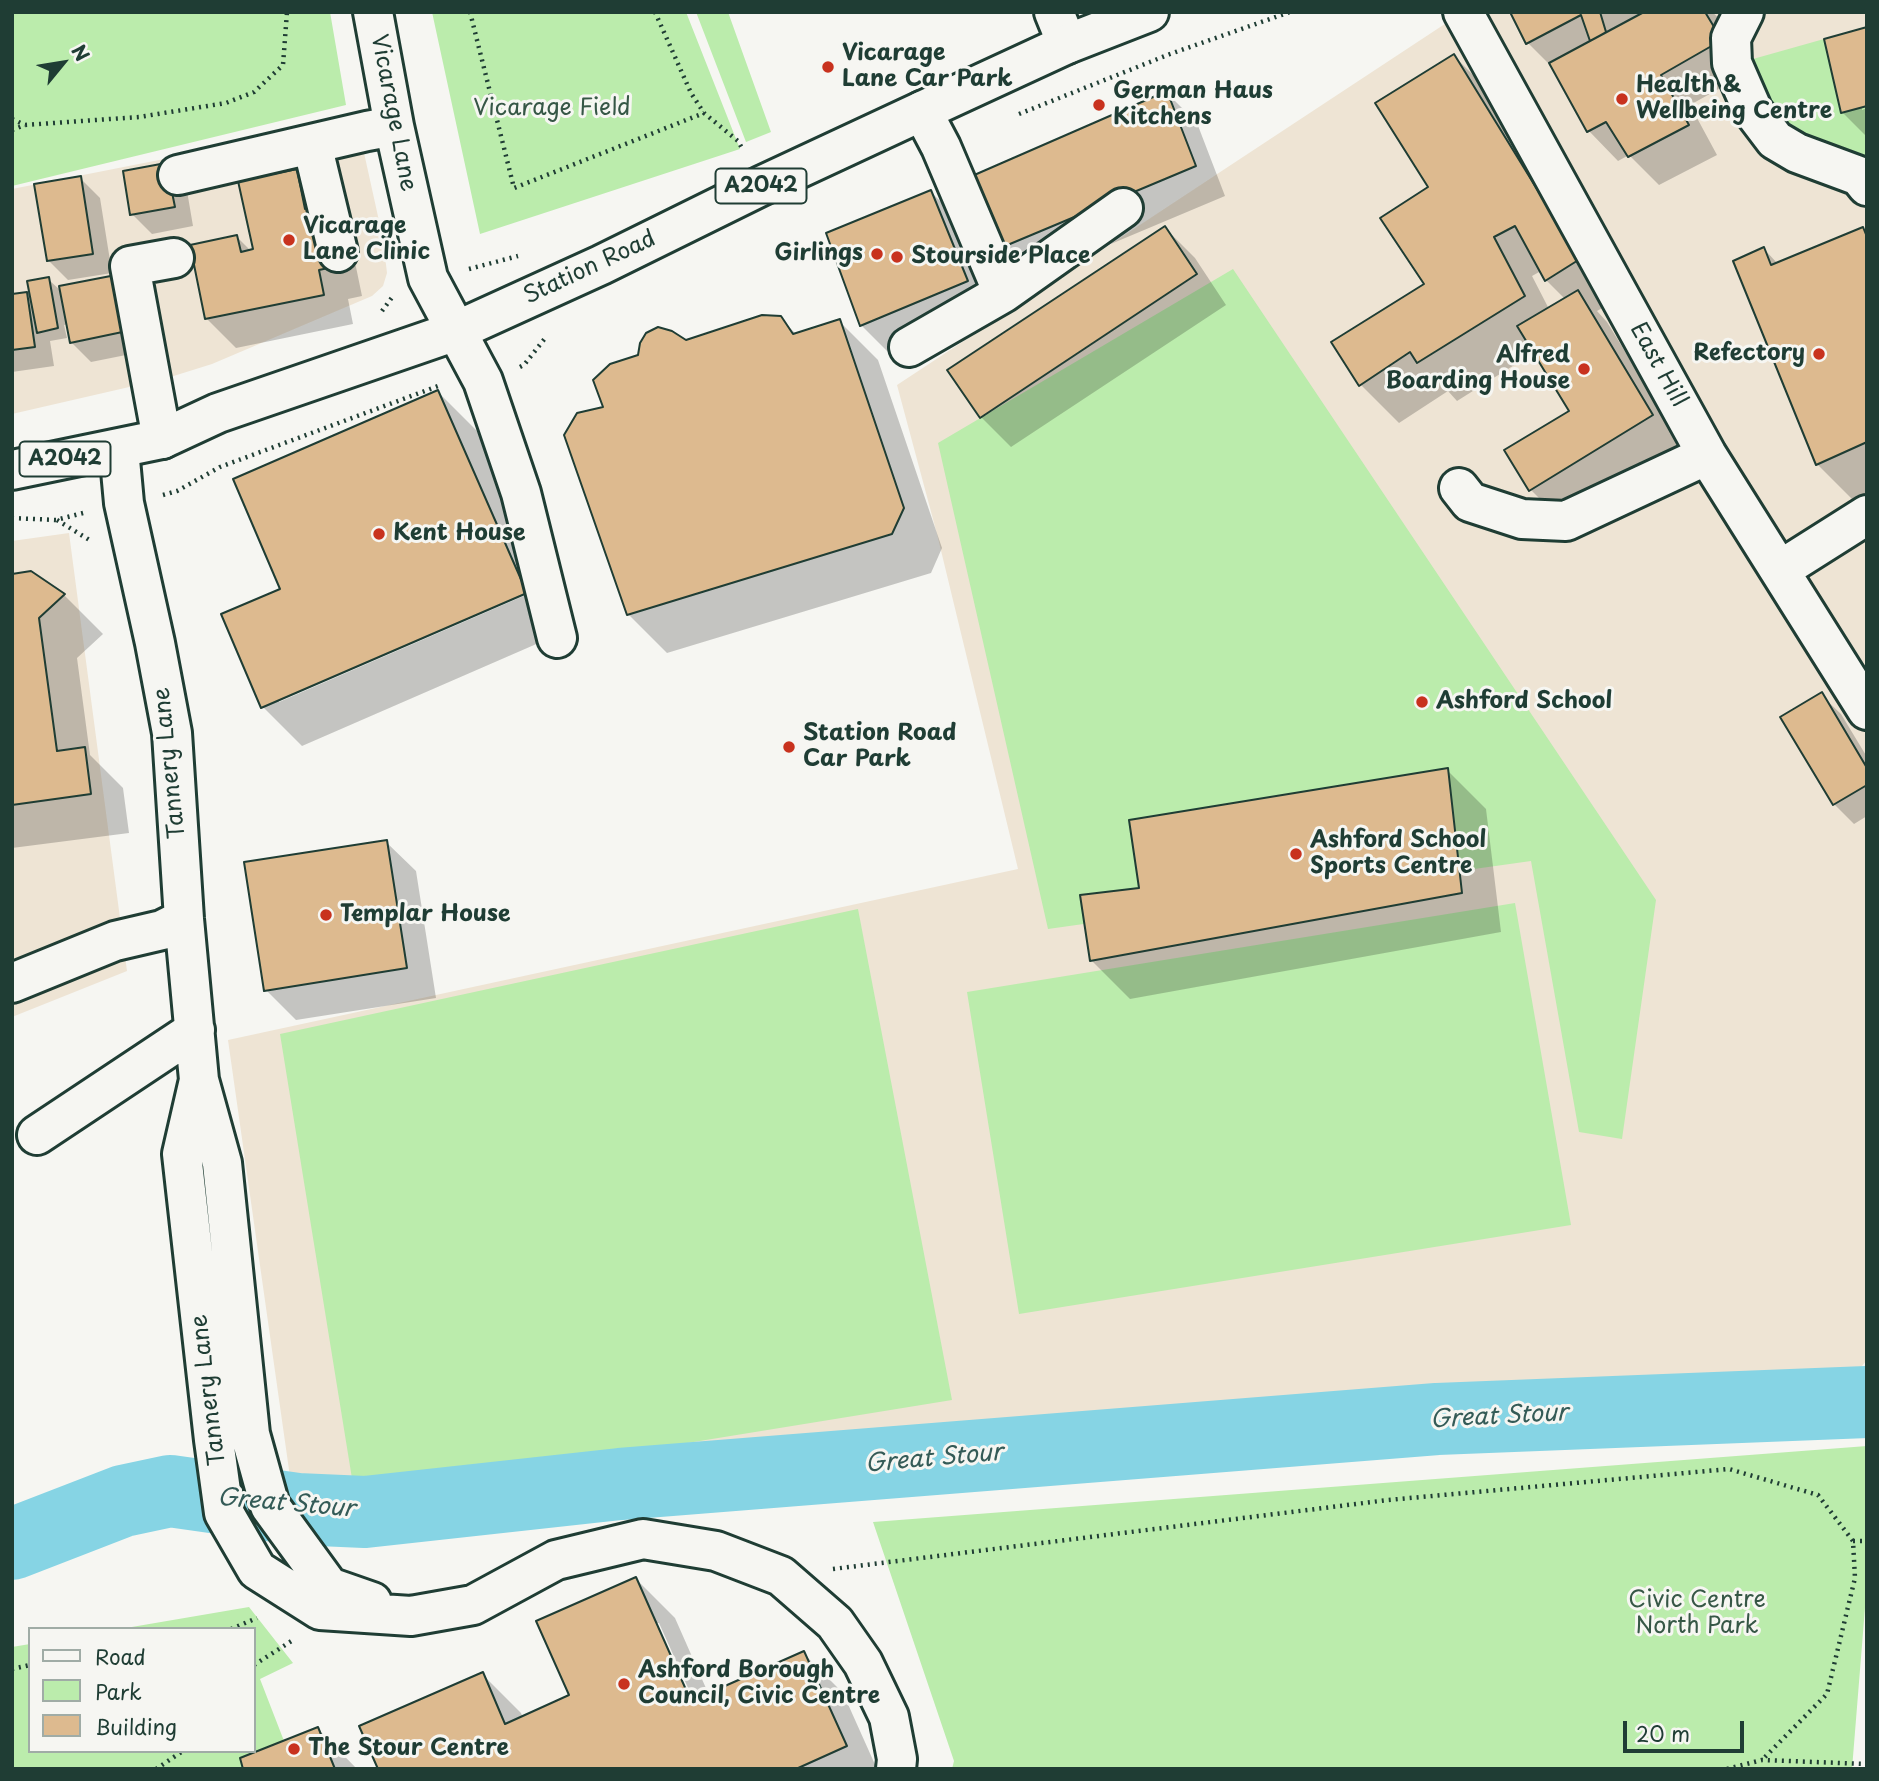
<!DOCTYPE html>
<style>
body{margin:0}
#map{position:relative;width:1879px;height:1781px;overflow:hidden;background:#f6f6f2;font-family:"Playpen Sans",sans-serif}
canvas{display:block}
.frame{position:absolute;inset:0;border:14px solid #1f3d34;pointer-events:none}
.legend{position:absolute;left:28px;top:1627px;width:228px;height:126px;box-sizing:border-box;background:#f6f6f2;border:2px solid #a0aca6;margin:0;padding:9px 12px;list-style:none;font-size:21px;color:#1f3d34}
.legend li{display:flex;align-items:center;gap:14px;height:35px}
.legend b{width:35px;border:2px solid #a0aca6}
.north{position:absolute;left:28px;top:28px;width:70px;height:70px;-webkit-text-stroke:5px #f6f6f2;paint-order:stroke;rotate:60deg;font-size:19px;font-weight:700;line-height:28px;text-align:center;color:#1f3d34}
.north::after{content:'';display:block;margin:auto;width:24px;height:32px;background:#1f3d34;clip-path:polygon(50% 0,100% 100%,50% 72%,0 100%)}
.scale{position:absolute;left:1623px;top:1721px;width:121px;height:32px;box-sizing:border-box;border:4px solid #1f3d34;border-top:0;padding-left:9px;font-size:21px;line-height:24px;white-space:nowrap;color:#1f3d34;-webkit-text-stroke:5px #f6f6f2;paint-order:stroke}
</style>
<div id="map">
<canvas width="1879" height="1781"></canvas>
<div class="frame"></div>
<ul class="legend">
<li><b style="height:9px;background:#f6f6f2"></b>Road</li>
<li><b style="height:19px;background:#bbecac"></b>Park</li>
<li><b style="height:19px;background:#ddba8f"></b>Building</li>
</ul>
<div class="north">N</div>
<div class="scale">20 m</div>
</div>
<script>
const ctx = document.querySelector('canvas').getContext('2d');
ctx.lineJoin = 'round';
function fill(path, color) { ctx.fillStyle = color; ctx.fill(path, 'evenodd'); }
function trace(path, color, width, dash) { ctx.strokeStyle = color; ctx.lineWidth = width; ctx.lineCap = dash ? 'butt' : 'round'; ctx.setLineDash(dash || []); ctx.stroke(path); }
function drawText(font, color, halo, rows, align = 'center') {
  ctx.font = font + ' "Playpen Sans",sans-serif'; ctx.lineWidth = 6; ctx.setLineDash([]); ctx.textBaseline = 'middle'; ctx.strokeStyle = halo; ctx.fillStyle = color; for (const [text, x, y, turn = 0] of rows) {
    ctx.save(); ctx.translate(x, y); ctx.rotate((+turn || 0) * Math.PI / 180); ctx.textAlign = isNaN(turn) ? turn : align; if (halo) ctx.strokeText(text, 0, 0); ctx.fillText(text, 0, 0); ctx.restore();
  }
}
fill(new Path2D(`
 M1463,12H1867V1360L1841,1391L294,1505L228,1040L1018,869L937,534L897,385Z
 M357,121L383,239L387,273L383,286L372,296L212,364L164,379L12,414V189Z
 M69,533L127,971L12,1017V541Z`), '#eee4d4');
fill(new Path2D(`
 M12,12H330L346,105L12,186Z
 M432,12H686L740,149L480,234Z
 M696,12H728L771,132L746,142Z
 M1824,39L1841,113L1867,106V164L1781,142L1753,59Z
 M1233,269L1656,900L1622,1139L1579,1132L1531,861L1048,929L938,443Z
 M1515,903L1571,1225L1019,1314L967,992Z
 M858,909L952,1400L355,1497L280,1034Z
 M1867,1446V1583L1852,1769H952L954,1761L873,1522Z
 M249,1607L293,1663L260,1679L284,1741L240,1758L243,1769H12V1647L30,1644V1751H254V1629H120Z`), '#bbecac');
fill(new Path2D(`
 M1512,12H1637L1639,17L1648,12H1712L1720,19L1751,71L1690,105L1717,155L1659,185L1629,155L1618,161L1589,131L1551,61L1548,63L1528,43Z
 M1826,40L1862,106V110L1867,108V137L1843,113Z
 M1454,56L1493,95L1618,299L1597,311L1607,322L1682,445L1560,519L1530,489L1571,412L1535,352L1457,401L1448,391L1399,423L1360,384L1427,285L1430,187ZM1541,271L1546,280L1565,299L1549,309L1532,276Z
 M1167,93L1197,123L1225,196L1030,278L1000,248Z
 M297,170L326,200L350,238L362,296L348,299L353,324L236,348L206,318L237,237L251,251H255Z
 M80,178L100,198L112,273L68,280L48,260Z
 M186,185L193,226L152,234L132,214Z
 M931,192L961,222L997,311L891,355L861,325Z
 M1165,228L1195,258L1226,305L1011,447L981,417L950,370Z
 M1862,229L1867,234V499L1856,503L1817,464L1764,249L1778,264Z
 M48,279L62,292L151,350L91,362L71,342L68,324L64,325L67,338L50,341L54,366L12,372V295L26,293L32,299Z
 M780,318L797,335L839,321L878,360L942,548L931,573L667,653L628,614L605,408L686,342Z
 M438,392L477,431L564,632L302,746L263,707L283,589ZM534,588L535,591L279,702V699Z
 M30,573L64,595L103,634L77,658L90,755L123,788L129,833L12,848V575Z
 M1821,695L1841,714L1867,757V816L1854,824L1834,804Z
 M1447,770L1486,809L1501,932L1130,999L1091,960L1141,890Z
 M386,842L416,871L436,998L296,1020L266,990Z
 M636,1579L675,1618L709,1695L804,1654L843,1693L877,1769H380L482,1674L521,1713L523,1718L571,1696ZM655,1623H659L697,1708L693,1710Z
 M318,1729L357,1769H245Z`), '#0003');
trace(new Path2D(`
 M12,1544L123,1501L170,1491L297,1509L365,1512L620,1484L1437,1419L1867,1402`), '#86d4e4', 72);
const building = new Path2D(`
 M1510,12H1600L1606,32L1590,41L1581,15L1526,44Z
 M1644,12H1705L1722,40L1661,75L1689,125L1628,157L1606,122L1587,132L1549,63Z
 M1867,27V106L1841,113L1824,39Z
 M1454,54L1580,259L1545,281L1515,226L1494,237L1525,296L1417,363L1410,352L1359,386L1331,342L1424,284L1380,218L1428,187L1375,103Z
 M1167,91L1196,166L998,249L972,176Z
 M166,163L175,207L130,215L123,171Z
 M297,169L305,209L321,206L333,267L319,270L324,295L205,319L190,245L237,235L241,252L253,249L238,181Z
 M81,176L93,254L47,261L34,184Z
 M931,190L968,281L860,326L826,233Z
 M1165,226L1197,274L980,418L947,370Z
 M1863,227L1867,237V442L1816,465L1733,261L1764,247L1771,265Z
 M121,274L132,330L70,343L59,286Z
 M49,277L58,328L37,333L27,281Z
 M1578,290L1653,415L1529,491L1504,450L1569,411L1517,326Z
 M27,292L35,347L12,350V294Z
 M762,315L781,316L793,334L840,319L904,508L892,534L627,615L564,435L577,413L603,407L593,380L610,364L638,355L640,343L646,333L658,327L672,331L686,340Z
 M438,390L527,593L261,708L221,614L280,589L233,479Z
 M31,571L65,594L39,618L57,751L85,747L91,794L12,805V574Z
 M1822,692L1867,768V785L1833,805L1780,717Z
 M1448,768L1462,893L1090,961L1080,895L1139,888L1129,820Z
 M387,840L407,968L264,991L244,862Z
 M636,1577L691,1701L804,1651L847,1746L796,1769H378L359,1726L483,1672L505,1724L569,1695L536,1621Z
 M318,1727L335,1769H243L240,1758Z`);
fill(building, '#ddba8f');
trace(building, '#1f3d34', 2);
const minor = new Path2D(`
 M373,12L394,126L428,278L483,381L521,493L557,638
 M1054,12L1067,44
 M1463,12L1707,455L1867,710
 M1744,12L1731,38L1732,63L1753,111L1775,140L1797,153L1859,176L1867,186
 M922,111L941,147L1003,293
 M312,144L338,252
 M178,175L367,131L394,126
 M909,347L1003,293L1123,208
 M162,439L130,266L174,258
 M119,449L124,503L155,643L172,733L184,919L199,1080L222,1163L250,1434L270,1506L329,1587L372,1602
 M1459,488L1470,502L1522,519L1566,521L1707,455
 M1780,570L1867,515
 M12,983L115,941L162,930L184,919
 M199,1080L182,1154L214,1440L224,1513L257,1570L320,1610L411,1616L473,1605L556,1560L643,1539L716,1551L781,1576L835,1623L863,1663L889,1717L897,1759L896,1769
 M37,1135L195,1030`);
const major = new Path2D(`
 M12,470L162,439L218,413L456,331L601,265L761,186L922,111L1067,44L1149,12`);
trace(minor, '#1f3d34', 44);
trace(major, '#1f3d34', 44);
trace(new Path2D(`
 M470,12L514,188L704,113
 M655,12L691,93L704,113L738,141L743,150
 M1019,114L1170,54L1290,12
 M12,119L25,125
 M12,130L25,125L139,117L226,103L254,92L283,65L287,12
 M469,269L518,256
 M382,311L393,296
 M520,367L524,365L546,337
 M163,495L177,491L220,467L441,385
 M12,518L56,520L87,512
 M57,520L91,541
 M1853,1541H1867
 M833,1569L1388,1500L1729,1469L1818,1495L1853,1541L1855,1578L1827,1694L1762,1760
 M231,1629L257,1618
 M254,1665L293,1640
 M12,1669L30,1665
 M156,1769L183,1751
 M1727,1769L1762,1760L1867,1764`), '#1f3d34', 4.5, [2, 5]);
trace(minor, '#f6f6f2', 38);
trace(major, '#f6f6f2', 38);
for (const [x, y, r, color] of [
 [828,67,7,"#c8321e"],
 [1622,99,7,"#c8321e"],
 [1099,105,7,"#c8321e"],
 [289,240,7,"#c8321e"],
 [877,254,7,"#c8321e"],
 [897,257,7,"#c8321e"],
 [1819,354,7,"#c8321e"],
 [1584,369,7,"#c8321e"],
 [379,534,7,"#c8321e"],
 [1422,702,7,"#c8321e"],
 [789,747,7,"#c8321e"],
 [1296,854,7,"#c8321e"],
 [326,915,7,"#c8321e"],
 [624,1684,7,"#c8321e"],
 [294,1749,7,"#c8321e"]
]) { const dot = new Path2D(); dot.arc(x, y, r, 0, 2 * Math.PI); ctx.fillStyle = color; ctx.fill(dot); trace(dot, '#f6f6f2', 2.5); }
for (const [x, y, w] of [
 [761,186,91],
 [65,459,91]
]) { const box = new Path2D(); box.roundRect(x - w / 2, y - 17.5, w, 35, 5); ctx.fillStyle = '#f6f6f2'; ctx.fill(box); trace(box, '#1f3d34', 2); }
drawText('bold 21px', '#1f3d34', null, [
 ["A2042",761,186],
 ["A2042",65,459]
]);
drawText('bold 23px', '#1f3d34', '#f6f6f2', [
 ["Vicarage",842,54],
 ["Lane Car Park",842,80],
 ["Health &",1636,86],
 ["Wellbeing Centre",1636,112],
 ["German Haus",1113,92],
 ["Kitchens",1113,118],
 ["Vicarage",303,227],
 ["Lane Clinic",303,253],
 ["Girlings",863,254,"right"],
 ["Stourside Place",911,257],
 ["Refectory",1805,354,"right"],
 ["Alfred",1570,356,"right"],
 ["Boarding House",1570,382,"right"],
 ["Kent House",393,534],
 ["Ashford School",1436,702],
 ["Station Road",803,734],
 ["Car Park",803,760],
 ["Ashford School",1310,841],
 ["Sports Centre",1310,867],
 ["Templar House",340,915],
 ["Ashford Borough",638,1671],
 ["Council, Civic Centre",638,1697],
 ["The Stour Centre",308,1749]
], 'left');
drawText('23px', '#365746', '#f6f6f2', [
 ["Vicarage Field",552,109],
 ["Civic Centre",1697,1601],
 ["North Park",1697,1627]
]);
drawText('23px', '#1f3d34', '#f6f6f2', [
 ["Vicarage Lane",393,113,79],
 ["Station Road",590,268,-25],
 ["East Hill",1658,365,61],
 ["Tannery Lane",170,763,-96],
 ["Tannery Lane",209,1390,-97]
]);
drawText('italic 24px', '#345b57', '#f6f6f2', [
 ["Great Stour",1499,1417,-3],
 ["Great Stour",934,1459,-5],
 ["Great Stour",286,1504,5]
]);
</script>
